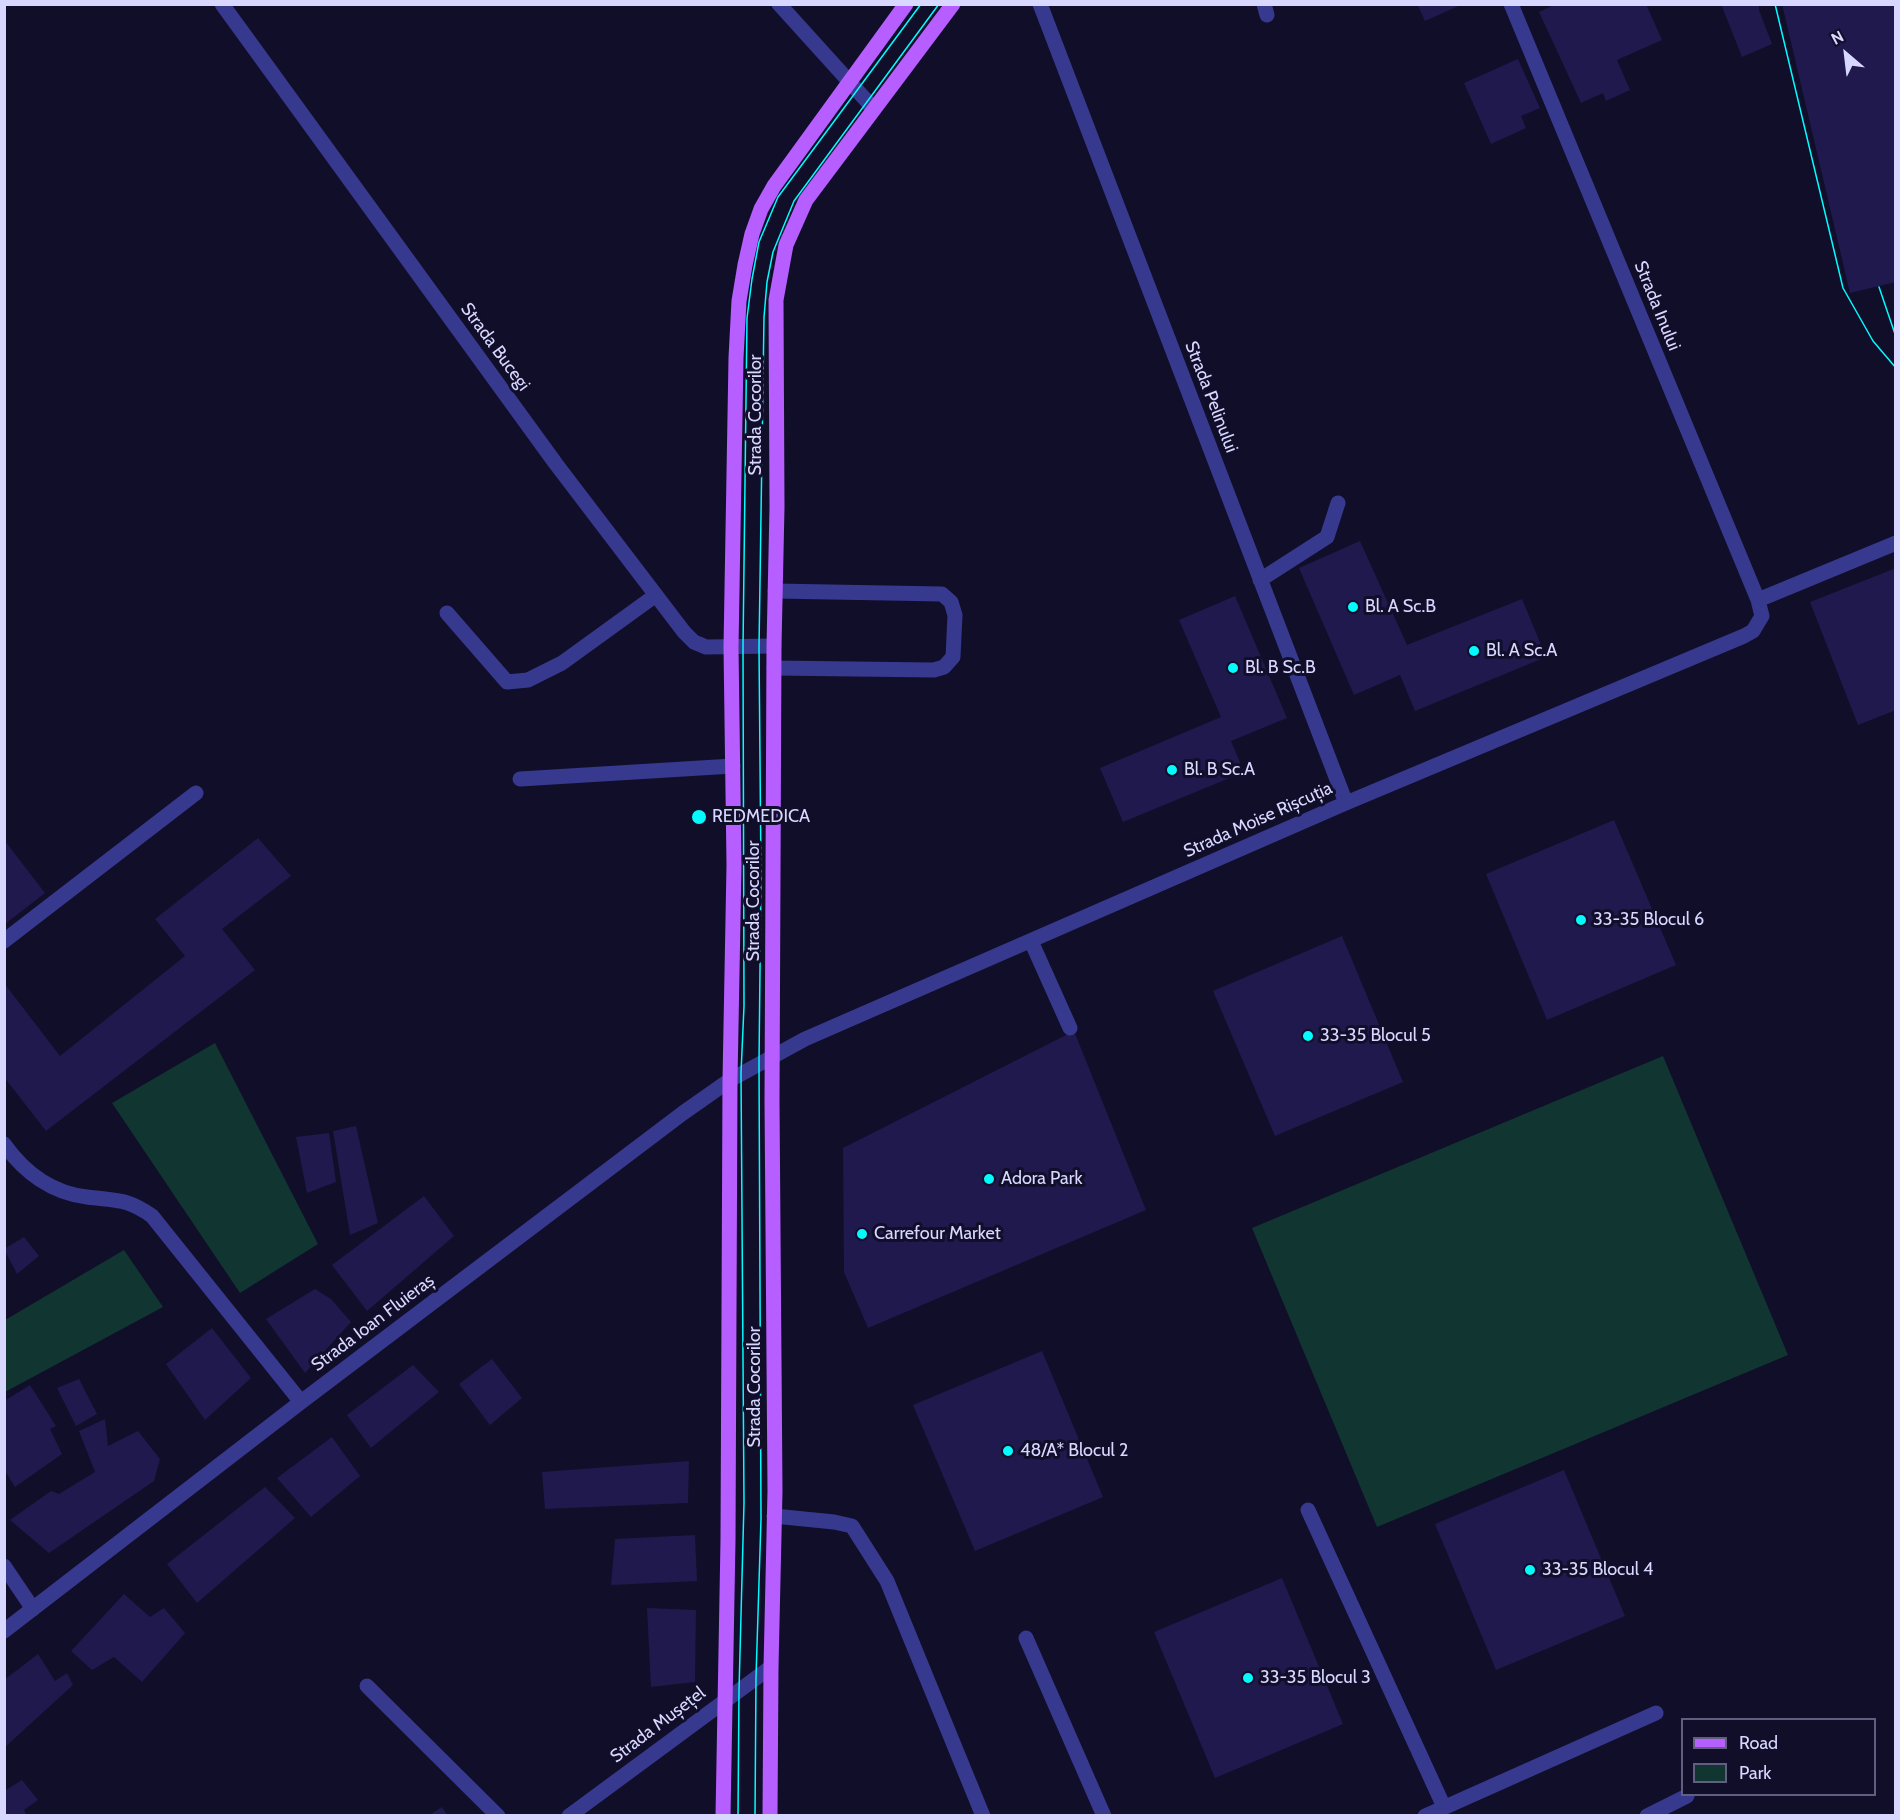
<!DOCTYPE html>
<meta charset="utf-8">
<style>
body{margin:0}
#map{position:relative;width:1900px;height:1820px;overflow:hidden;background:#110e2a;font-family:Cabin,sans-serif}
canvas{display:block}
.frame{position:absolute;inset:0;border:6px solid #d8d7ff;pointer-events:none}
.legend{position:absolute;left:1681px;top:1718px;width:195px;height:78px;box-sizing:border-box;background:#110e2a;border:2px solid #615e7f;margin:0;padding:8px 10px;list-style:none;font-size:18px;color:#d8d7ff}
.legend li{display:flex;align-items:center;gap:12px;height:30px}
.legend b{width:30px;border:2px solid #615e7f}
.north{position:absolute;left:1816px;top:24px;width:60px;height:60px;-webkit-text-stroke:4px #110e2a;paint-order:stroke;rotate:332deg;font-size:16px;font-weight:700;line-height:24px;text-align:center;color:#d8d7ff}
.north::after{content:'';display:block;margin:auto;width:21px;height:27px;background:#d8d7ff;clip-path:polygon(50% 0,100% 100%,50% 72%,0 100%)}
</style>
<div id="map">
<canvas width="1900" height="1820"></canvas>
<div class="frame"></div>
<ul class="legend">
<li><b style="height:8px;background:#b65eff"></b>Road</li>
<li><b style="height:16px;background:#113530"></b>Park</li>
</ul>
<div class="north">N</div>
</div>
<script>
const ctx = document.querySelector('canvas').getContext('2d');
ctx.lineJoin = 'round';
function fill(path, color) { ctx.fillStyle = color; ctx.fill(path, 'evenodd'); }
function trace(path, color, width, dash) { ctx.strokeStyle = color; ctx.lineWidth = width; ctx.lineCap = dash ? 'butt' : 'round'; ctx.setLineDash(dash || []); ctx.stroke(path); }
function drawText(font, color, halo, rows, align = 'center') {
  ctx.font = font + ' Cabin,sans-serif'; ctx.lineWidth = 6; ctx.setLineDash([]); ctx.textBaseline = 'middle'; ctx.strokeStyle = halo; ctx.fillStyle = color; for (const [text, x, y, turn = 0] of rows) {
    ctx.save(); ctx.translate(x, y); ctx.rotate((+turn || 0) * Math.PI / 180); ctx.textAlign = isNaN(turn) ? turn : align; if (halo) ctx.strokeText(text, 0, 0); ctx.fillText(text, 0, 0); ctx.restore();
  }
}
fill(new Path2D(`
 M215,1043L318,1244L240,1293L112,1103Z
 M1663,1056L1788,1355L1377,1527L1252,1228Z
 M124,1250L163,1307L5,1392V1320Z`), '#113530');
fill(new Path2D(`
 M1417,4H1463L1425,21Z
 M1556,4H1646L1662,40L1617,60L1630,90L1606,101L1603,93L1581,103L1539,12Z
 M1721,4H1759V10L1772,44L1742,57Z
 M1782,4H1896V282L1850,293Z
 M1518,59L1540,108L1521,116L1526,128L1491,144L1464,83Z
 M1360,541L1407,645L1522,599L1546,657L1415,711L1400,675L1354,695L1299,568Z
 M1896,568V710L1858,725L1810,602Z
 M1235,596L1287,718L1231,741L1244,772L1123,822L1100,768L1221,717L1179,620Z
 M1614,820L1676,965L1547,1020L1486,874Z
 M258,838L291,876L222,929L255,970L46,1131L4,1077V983L60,1056L185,956L155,919Z
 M5,841L45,893L5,924Z
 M1342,936L1403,1082L1275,1136L1213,991Z
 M1074,1031L1146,1210L868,1328L844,1272L843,1148Z
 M356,1126L378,1223L350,1235L333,1131Z
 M329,1133L336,1182L307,1193L296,1137Z
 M424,1196L454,1236L367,1311L332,1265Z
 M24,1237L39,1256L17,1274L4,1249Z
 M315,1289L331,1299L351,1322L305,1373L266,1319Z
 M212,1328L251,1378L205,1420L166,1364Z
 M1042,1351L1103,1497L975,1551L913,1405Z
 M492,1359L522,1398L490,1425L459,1384Z
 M413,1365L439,1392L371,1448L347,1415Z
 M79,1379L97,1414L76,1426L57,1388Z
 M30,1385L56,1426L50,1429L62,1454L15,1487L4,1469V1401Z
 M105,1419L108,1446L138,1431L160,1459L154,1481L49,1553L10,1520L51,1491L59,1494L95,1472L79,1431Z
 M332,1437L360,1476L311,1517L277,1478Z
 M689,1461L688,1503L545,1509L542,1472Z
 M1564,1470L1625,1616L1496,1670L1435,1524Z
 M265,1487L295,1518L197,1603L167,1564Z
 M695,1535L697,1581L611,1585L615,1539Z
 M1282,1578L1343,1724L1215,1778L1154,1632Z
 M124,1594L150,1617L164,1608L185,1633L142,1682L114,1657L92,1670L71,1651Z
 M647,1608L696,1610L695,1682L651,1687Z
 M38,1654L55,1681L67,1673L73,1685L4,1748V1680Z
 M22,1780L38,1800L24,1810L27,1816H4V1791Z
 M442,1807L448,1816H428Z`), '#1f194d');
trace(new Path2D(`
 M222,4L556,464L684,632L694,642L706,647L774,646
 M779,4L874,109
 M1040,4L1346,803
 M1264,4L1267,15
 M1260,580L1327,537L1338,503
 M1758,600L1896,543
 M447,613L507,682L528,680L562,663L656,595
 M774,668L934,670L944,667L953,657L955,615L951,602L942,594L775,591
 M520,779L733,766
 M4,941L196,793
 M1031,941L1070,1028
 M4,1144C24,1172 52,1193 87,1197C117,1201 126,1198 152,1216L301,1402
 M1308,1510L1444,1807
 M774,1516L834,1522L852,1526L887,1581L983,1816
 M4,1566L33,1609
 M4,1631L301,1402L683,1113L730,1080L805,1039L1346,803L1744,636L1753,631L1762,616L1758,600L1511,4
 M1026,1638L1104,1816
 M367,1686L498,1816
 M569,1816L771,1667
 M1425,1816L1656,1713
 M1647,1816L1687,1796`), '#36398d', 15);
trace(new Path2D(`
 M723,1816L728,1540L730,1080L734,865L731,647L736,358L739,301L745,265L752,234L761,209L774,186L906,4
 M770,1816L771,1667L775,1491L772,1100L774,646L777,507L776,300L786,245L806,200L953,4`), '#b65eff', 15);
trace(new Path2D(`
 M1775,4L1843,288L1873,341L1896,368
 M1879,287L1896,337
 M738,1816L739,1690L744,1503L741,1073L744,1006L743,647L747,318L752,279L759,242L778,197L921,4
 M755,1816L756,1677L761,1519L759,1063L761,875L759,647L764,317L767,282L773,252L794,201L939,4`), '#03fbff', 1.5);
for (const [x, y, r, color] of [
 [1353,607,6,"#03fbff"],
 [1474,651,6,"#03fbff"],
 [1233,668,6,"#03fbff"],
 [1172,770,6,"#03fbff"],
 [699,817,8,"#03fbff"],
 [1581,920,6,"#03fbff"],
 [1308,1036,6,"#03fbff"],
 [989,1179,6,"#03fbff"],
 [862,1234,6,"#03fbff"],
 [1008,1451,6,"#03fbff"],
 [1530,1570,6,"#03fbff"],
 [1248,1678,6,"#03fbff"]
]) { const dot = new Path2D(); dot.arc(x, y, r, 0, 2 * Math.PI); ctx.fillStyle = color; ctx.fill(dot); trace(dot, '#110e2a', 2); }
drawText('18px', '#d8d7ff', '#110e2a', [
 ["Strada Inului",1657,306,68],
 ["Strada Bucegi",495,347,54],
 ["Strada Pelinului",1211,397,69],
 ["Strada Cocorilor",756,415,-90],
 ["Strada Moise Rișcuția",1258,820,-24],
 ["Strada Cocorilor",754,901,-90],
 ["Strada Ioan Fluieraș",373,1323,-37],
 ["Strada Cocorilor",755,1387,-90],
 ["Strada Mușețel",658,1725,-37]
]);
drawText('18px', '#d8d7ff', '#110e2a', [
 ["Bl. A Sc.B",1365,607],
 ["Bl. A Sc.A",1486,651],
 ["Bl. B Sc.B",1245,668],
 ["Bl. B Sc.A",1184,770],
 ["REDMEDICA",712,817],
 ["33-35 Blocul 6",1593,920],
 ["33-35 Blocul 5",1320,1036],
 ["Adora Park",1001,1179],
 ["Carrefour Market",874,1234],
 ["48/A* Blocul 2",1020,1451],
 ["33-35 Blocul 4",1542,1570],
 ["33-35 Blocul 3",1260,1678]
], 'left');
</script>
